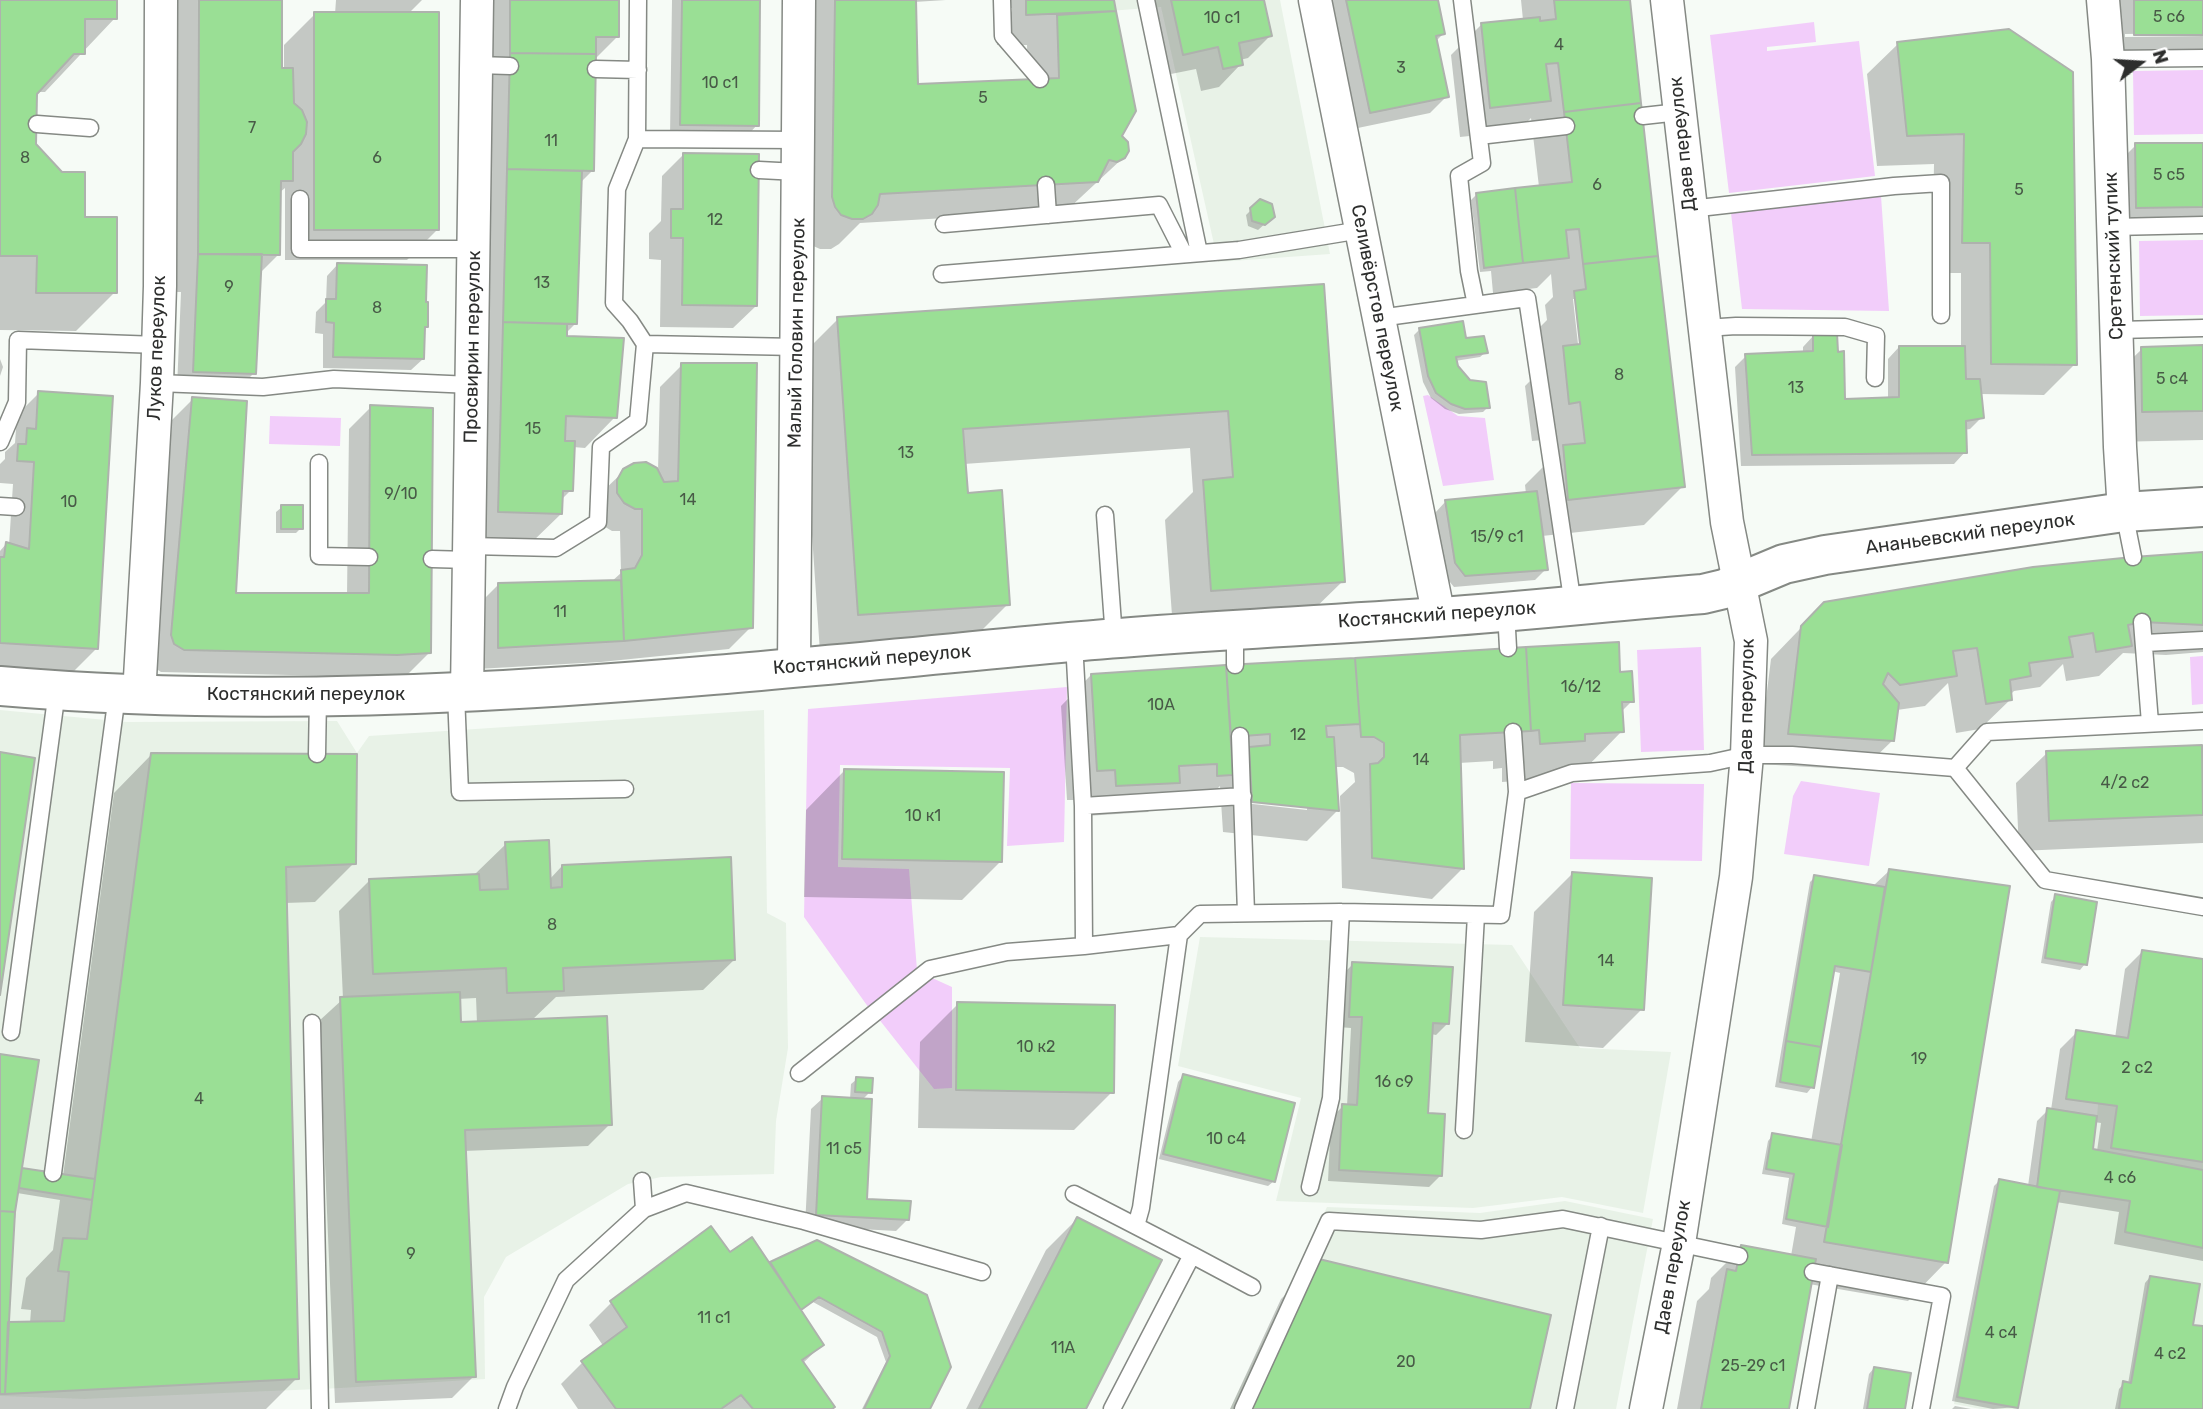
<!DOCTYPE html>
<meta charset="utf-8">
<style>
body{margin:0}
#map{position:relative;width:2203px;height:1409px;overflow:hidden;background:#f6fbf6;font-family:Rubik,sans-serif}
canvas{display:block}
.north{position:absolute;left:2105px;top:28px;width:70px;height:70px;-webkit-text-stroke:5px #fff;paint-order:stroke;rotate:73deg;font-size:19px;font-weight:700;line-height:28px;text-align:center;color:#2d2e2d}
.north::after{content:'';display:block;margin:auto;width:24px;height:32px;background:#2d2e2d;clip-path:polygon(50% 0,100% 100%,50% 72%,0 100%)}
</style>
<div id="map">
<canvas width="2203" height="1409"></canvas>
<div class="north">N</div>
</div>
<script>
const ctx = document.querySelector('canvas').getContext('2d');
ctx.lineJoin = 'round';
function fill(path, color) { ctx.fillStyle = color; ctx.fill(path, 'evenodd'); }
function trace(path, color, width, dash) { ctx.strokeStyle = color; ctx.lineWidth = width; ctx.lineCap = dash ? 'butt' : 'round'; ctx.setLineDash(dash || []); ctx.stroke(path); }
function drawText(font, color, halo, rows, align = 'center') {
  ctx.font = font + ' Rubik,sans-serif'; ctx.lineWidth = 5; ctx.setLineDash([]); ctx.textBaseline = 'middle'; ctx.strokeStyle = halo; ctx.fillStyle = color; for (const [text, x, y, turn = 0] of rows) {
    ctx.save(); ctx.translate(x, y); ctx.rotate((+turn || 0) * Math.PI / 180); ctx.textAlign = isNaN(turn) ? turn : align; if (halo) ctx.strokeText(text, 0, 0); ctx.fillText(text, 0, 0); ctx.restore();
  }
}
fill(new Path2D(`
 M1026,0H1280L1330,254L1218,262L1161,7L1057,15H1026Z
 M0,710L127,722L337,721L357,753L369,736L764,710L767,913L786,923L788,1048L776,1121L774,1174L661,1177L628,1184L506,1257L484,1297L485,1379L342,1388L84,1399L0,1396Z
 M1200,937L1512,945L1580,1048L1671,1052L1643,1213L1562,1197L1473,1208L1276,1201L1301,1098L1178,1066Z
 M2142,950L2203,959V1409H1981L1954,1404L1999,1179L2037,1186L2047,1108L2097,1116L2098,1103L2066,1099L2076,1030L2128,1038Z
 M1565,1201L1653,1219L1616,1409H1230L1327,1207L1480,1213Z`), '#e8f2e7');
fill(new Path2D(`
 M1814,22L1816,42L1767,47V51L1859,41L1875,176L1729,193L1710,35Z
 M2203,70V134L2134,135L2133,71Z
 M1881,196L1889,311L1742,309L1731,213Z
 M2203,240V315L2140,316L2139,241Z
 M1428,395L1458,416L1485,418L1494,480L1443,486L1423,396Z
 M270,416L341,418L340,446L269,444Z
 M1701,647L1704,750L1641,752L1637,650Z
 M2203,656V704L2192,705L2190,657Z
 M1067,687L1064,842L1007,846L1010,768L840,765L838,867L909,869L917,970L871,1011L804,917L808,709Z
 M1801,781L1880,793L1869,866L1784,854L1793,796Z
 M1571,783L1704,784L1702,861L1570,859Z
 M930,977L952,987V1088L934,1089L878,1018Z`), '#f2cdfa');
fill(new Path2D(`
 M0,0H115V18L45,92H36L35,144L83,218L115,292L76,331L0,330Z
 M173,0H280V70H284V45L315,14H335L336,0H422L408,14L437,230L407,260H285V188L279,193V254L259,274L254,373L237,390L177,388L181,292H160Z
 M473,0H617V37L595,59L592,171L580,183L576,323L565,334L615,417L585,448L573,447L571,490L561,500V514L530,544L468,542Z
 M672,0H759L757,125L746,137L670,136Z
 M806,0H946L914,2L916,86L1028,81L1027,45H997L996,27L1012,11V8L995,9V0H1112L1120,136L1124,157L1066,211L860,223L839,244L831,249H820L811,245Z
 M1145,0H1263L1270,36L1248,58L1240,60L1241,64L1219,87L1201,91L1196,69L1161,76Z
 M1326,0H1426L1443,34L1435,42L1447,96L1430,113L1353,129Z
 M1521,0H1628L1683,486L1644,525L1542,536L1546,569L1535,580L1454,587L1444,575L1435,513L1446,501L1526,494L1525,485L1545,465L1542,440L1532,441L1525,386L1540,371L1536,331L1547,320L1545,305L1553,297L1551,274L1537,288L1493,293L1491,271L1480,272L1471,200L1477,194L1539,187L1531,118L1518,131L1460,137L1451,55L1481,25L1523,20ZM1573,299H1576L1582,353H1579Z
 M2112,0H2203V33L2125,34V37L2203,36V56L2113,57Z
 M2008,31L2075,364L2044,395L1980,394L1982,417L1970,429L1964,430L1965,452L1954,464L1741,466L1735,367L1746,356L1803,353V347L1814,335L1843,401L1888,399V359L1899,347L1961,348V273H1932L1934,164L1877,166L1867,74L1898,44Z
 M2203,144V228L2114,229V167L2136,145Z
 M684,154L756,306L733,328L660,327L661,260L649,259V233L661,221L662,176Z
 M1252,209L1267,222L1258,230L1248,226L1246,215Z
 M338,264L426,327L423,329V359L411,370L323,368V334L315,333L316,312L326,302L327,276Z
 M1322,285L1343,581L1304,619L1173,629L1165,520L1193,492L1190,448L964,464L966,494L1008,604L970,642L820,653L800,357L838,319Z
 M1419,330L1464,340L1486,352L1480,357L1455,361L1457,366L1488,407L1483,412L1459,414L1445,409L1431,398L1423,382L1414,335Z
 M2203,347V440L2112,442L2111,379L2142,349Z
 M0,359L3,367L0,376Z
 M682,365L751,627L729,649L601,662L477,669L476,607L498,585L611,582L621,573L620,531H612L602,525L601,493L624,471H658L660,387Z
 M39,393L96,649L74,671L0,666V551L6,544L9,545L13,484L0,483V464L5,459V452L15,443L17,415Z
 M193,399L234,595H347L349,429L371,407L429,653L407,675L374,677L161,672L152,666L149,658L171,421Z
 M282,507L301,528L296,533H276V512Z
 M2203,554V652L2166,655L2123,653L2099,676L2066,681L2063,664L2040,687L2014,691L2010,695L2011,699L1980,729L1956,733L1948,683L1925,706L1897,710L1893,740L1862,770L1758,764L1771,659L1825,603Z
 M1617,644L1619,674L1632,701L1621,712L1622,731L1584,770L1553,771L1545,779L1502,782V768L1493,769V761L1459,763L1463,868L1432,899L1342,888L1340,796L1355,782L1354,773L1343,767H1334L1337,811L1307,841L1223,832L1220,786L1201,805L1166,794L1148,812L1086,816L1085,800H1067L1061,706L1091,675ZM1244,800L1307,806V810L1244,803Z
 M2203,747V843L2019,851L2016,783L2047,753Z
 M152,754L354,863L315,902L285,903L297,1378L266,1409H0V1055L20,1170L63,1176L114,793ZM17,1193L60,1200L53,1250L26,1278L21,1309L31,1310L30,1323L7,1324Z
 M844,771L1000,862L962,900L804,897L806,810Z
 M506,844L549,880L562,866L734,960L703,990L556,997L531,1021L610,1124L588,1146L464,1151L474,1376L452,1398L335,1403L319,1021L343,999L339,911L370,880L475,874ZM476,998L477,1023L459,1024L458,999Z
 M1889,871L1946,1262L1908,1301L1809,1284L1786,1409H1677L1697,1301L1709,1289L1711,1278L1742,1247L1791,1256L1796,1227L1782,1224L1789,1178L1762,1174L1768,1141L1773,1135L1811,1142L1840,973L1832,971L1812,1087L1807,1093L1775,1087L1810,882L1815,877L1873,886Z
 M1572,874L1642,1009L1603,1048L1525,1042L1534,912Z
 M2056,896L2085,964L2080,970L2041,963L2051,902Z
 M2142,952L2203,961V1261L2114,1244L2119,1212L2056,1202L2017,1407L1993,1409L1952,1401L1994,1186L1999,1181L2028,1186L2037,1121L2048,1110H2051L2060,1049L2077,1032L2115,1038L2125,969ZM2094,1122L2101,1123L2097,1151L2091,1150Z
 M1353,964L1448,1023L1436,1035L1431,1034L1426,1115L1440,1176L1429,1187L1328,1181L1331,1118L1343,1106H1347L1351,1028L1338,1027L1342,975Z
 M958,1004L1112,1092L1074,1130L918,1128L920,1042Z
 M1183,1076L1274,1181L1268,1186L1159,1159L1178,1082Z
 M857,1079L870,1092L862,1100L865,1200L908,1219L896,1231L805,1226L811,1109L823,1098L850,1099L851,1084Z
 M1077,1219L1084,1409H966L1046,1250Z
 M711,1228L729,1254L769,1264L817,1242L925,1296L928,1409H862L886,1362L877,1337L813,1302L799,1311L822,1345L802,1364L830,1409H578L561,1384L583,1362L604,1347L589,1325L611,1303Z
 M1320,1261L1528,1409H1230L1281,1299Z
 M2150,1277L2191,1326L2203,1328V1409H2115L2119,1389L2124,1383L2128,1384L2145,1283Z
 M1874,1368L1904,1409H1863L1869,1374Z
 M1955,1406L1971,1409H1952Z`), '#0003');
const building = new Path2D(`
 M0,0H117V19H85V54H74L37,94L36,144L62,172H85V217H117V293H36L37,256H0Z
 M199,0H282V68H293L294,103L302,110L307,122L306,134L301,144L293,152V181H281L280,255L198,254Z
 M510,0H619V37H596V54L510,53Z
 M682,0H760L759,126L680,125Z
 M835,0H916L918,84L1059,78L1057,15L1116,11L1136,111L1122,136L1128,142L1129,151L1125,158L1117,162L1109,160L1098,182L880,194L878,205L872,214L863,219H852L841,215L835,207L832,197Z
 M1026,0H1114L1116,11L1026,15Z
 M1171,0H1264L1272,36L1239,43L1243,65L1223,69L1218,47L1183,55Z
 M1346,0H1438L1445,34L1436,36L1449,97L1370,113Z
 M1554,0H1630L1641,103L1564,112L1558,63L1546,64L1551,101L1490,108L1481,23L1540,17V21L1556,19Z
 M2134,0H2203V35H2134Z
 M314,12H439V230H314Z
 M2009,29L2073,72L2077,365L1991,364L1990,243H1962L1964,134L1907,136L1897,42Z
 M510,53L596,54L594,171L507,169Z
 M1641,103L1658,256L1583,264L1579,229L1566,230L1569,258L1523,263L1515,188L1572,182L1564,112Z
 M2135,143H2203V207L2136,208Z
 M683,153L759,154L757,306L682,305L683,238H671V209H683Z
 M507,169L582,171L577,324L503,322Z
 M1515,188L1523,263L1484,268L1476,193Z
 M1260,199L1272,204L1275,217L1265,225L1252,221L1250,208Z
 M198,254H262L256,374L193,372Z
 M1658,256L1685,487L1568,500L1563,445L1585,443L1580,402L1569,404L1563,346L1580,344L1574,291L1586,289L1583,264Z
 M337,263L427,265L426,302H428V327H425L424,359L333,357L334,323L326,322V299H336Z
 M1324,284L1345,582L1211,591L1203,480L1233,477L1228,411L963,429L968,493L1002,490L1010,605L858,615L837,317Z
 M1463,321L1466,338L1484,336L1488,353L1456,357L1458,366L1470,380L1486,382L1490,408L1465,409L1451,404L1436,393L1428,376L1419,328Z
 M503,322L567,324V336L624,338L617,418L566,416L565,441H575L573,491H563L562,514L498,512Z
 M1813,333H1837L1838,352L1844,351L1845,399L1899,397V346H1965L1966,379H1980L1984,418L1966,421L1967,453L1752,455L1745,354L1813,351Z
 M2203,345V411L2142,412L2141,347Z
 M681,363H757L753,628L624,641L621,570L635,568L642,555V509H635L624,503L617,493V480L623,469L634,463L646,462L657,468L664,482L678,481Z
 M38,391L113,396L98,649L0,643V557H4L6,542L29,549L34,462L17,461L18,444H26L27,428L36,429Z
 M192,397L247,401L236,593H369L370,405L433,408L431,653L397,655L184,650L174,644L171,635Z
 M1537,491L1548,570L1465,576L1455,563L1445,500Z
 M281,505H303V529H281Z
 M2203,552V625L2142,622L2128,625L2132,646L2096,652L2093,633L2069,637L2073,657L2029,663L2031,676L2010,680L2012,700L1986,704L1977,648L1953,651L1957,676L1900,685L1888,673L1883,684L1899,703L1894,741L1788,734L1801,626L1824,602L2033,567L2133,557Z
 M621,580L624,641L498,648V583Z
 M1619,642L1620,672L1632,671L1634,702H1622L1624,732L1585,734V741L1540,744L1539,730L1531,731L1526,647Z
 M1526,647L1531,731L1460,735L1464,869L1372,858L1370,764L1378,763L1384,757V743L1374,737H1361L1355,658Z
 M1355,658L1360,724L1326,726L1327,737H1334L1339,811L1252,802L1249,747L1270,745V734L1231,737L1226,665Z
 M1226,665L1233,775L1217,776V764L1179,766L1180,783L1116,786L1115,770L1097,771L1091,674Z
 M2202,745L2203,815L2049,821L2046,751Z
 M0,752L35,758L0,995Z
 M151,753L357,754L356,864L286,867L299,1379L5,1394L8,1322L64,1321L69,1272L58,1271L63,1238L87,1239Z
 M844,769L1004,772L1002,862L842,859Z
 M549,840L551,888L562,887V865L731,857L735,960L563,968L564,991L507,993L506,968L373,974L369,879L479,874L480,890L508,889L505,842Z
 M1889,869L2010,886L1948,1263L1824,1242Z
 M1572,872L1652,878L1644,1010L1563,1005Z
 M1814,875L1885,887L1871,972L1835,966L1821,1047L1786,1041Z
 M2055,894L2097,902L2087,965L2045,958Z
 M2142,950L2203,959V1162L2111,1148L2117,1106L2066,1099L2076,1030L2128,1038Z
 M1352,962L1453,967L1449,1024L1433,1023L1428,1113L1445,1114L1442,1176L1339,1170L1342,1104L1357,1105L1362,1017H1349Z
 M460,992L461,1022L607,1016L612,1125L465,1130L476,1377L356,1382L340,997Z
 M957,1002L1115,1005L1114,1093L956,1090Z
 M1786,1041L1821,1047L1814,1088L1780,1082Z
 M0,1054L39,1060L15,1212L0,1211Z
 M1183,1074L1295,1103L1275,1182L1163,1154Z
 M856,1077L873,1078L872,1093L855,1092Z
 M822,1096L872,1099L867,1199L911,1201L909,1220L816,1215Z
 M2047,1108L2097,1116L2093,1149L2203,1170V1248L2125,1232L2130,1201L2037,1187Z
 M1772,1133L1842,1145L1828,1227L1786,1219L1794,1174L1766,1169Z
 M22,1168L95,1179L92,1200L19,1188Z
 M1999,1179L2060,1191L2018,1408L1957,1397Z
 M0,1211L15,1212L5,1394H0Z
 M1077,1217L1162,1260L1086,1409H979Z
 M711,1226L730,1252L752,1237L801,1310L824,1345L802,1360L835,1407L832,1409H753L741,1395L721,1409H616L581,1361L627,1327L610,1301Z
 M817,1240L927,1295L951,1367L930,1409H864L890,1356L882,1332L819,1297L801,1310L770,1262Z
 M1741,1245L1816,1259L1789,1409H1701L1727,1269L1736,1271Z
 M1319,1259L1551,1315L1530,1409H1249Z
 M2150,1276L2200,1284L2193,1325L2203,1326V1409H2119L2123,1381L2131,1383Z
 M1874,1367L1911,1373L1905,1409H1867Z`);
fill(building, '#9adf95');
trace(building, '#aeb2ad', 2);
const service = new Path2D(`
 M638,0L637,139L799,140
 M1002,0L1003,36L1040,79
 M1146,0L1199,253
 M1462,0L1482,163L1459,176L1469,271L1476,305
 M2108,59L2203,58
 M477,65L510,66
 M596,69L638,70
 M1643,116L1679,112
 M37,124L90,128
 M1479,136L1566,126
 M637,139L617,189L614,303L630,321L645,344L797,347
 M759,170L798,172
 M1046,185L1048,215
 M300,199V249H474
 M1690,209L1894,186L1941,183V315
 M944,224L1159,205L1184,254
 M2113,227L2203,225
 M942,274L1239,250L1361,230
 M1379,318L1527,298L1573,605
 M1705,328L1736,326L1845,327L1876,336L1875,378
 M2117,330L2203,328
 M157,383L263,387L334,379L472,385
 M0,442L17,402L18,340L158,345
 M319,463V556L369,557
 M0,506L16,507
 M2124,512L2133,557
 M1105,515L1114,638
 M470,546L556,548L598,522L601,447L638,421L645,344
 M432,559L469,560
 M1506,611L1508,648
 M2142,622L2150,723
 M1235,629V665
 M2145,643L2203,640
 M456,694L460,792L625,789
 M1240,736L1246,913
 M317,754L318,697
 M1955,768L2045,880L2203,907
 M1517,792L1572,773L1710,763L1747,755H1792L1955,768L1987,732L2203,721
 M1083,806L1243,796
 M1084,946L1179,935L1200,914L1341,912L1501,915L1517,792L1513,732
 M312,1023L320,1409
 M11,1032L57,691
 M799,1073L930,969L1007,952L1084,946L1083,806L1074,642
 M1464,1130L1476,915
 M53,1173L117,695
 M642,1181L644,1209
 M1310,1187L1331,1098L1341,912
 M1074,1194L1136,1226L1141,1208L1179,935
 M1192,1255L1252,1287
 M1813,1272L1942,1296L1921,1409
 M507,1409L515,1387L566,1280L644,1209L686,1193L804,1221L982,1272
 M1112,1409L1192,1255L1136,1226
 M1243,1409L1329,1221L1481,1230L1563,1219L1739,1256
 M1565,1409L1601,1226
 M1806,1409L1830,1275`);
const minor = new Path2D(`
 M1315,0L1439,617
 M2103,0L2108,59L2120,447L2124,512
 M794,667L799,0
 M467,693L477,0
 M139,695L157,383L160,286L161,0
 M1646,1409L1679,1243L1736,877L1747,755L1751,641L1727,522L1667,0`);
const tertiary = new Path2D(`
 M0,686C358,717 714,675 1070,642C1192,631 1315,626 1438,617C1526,611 1615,601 1703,594L1724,589L1784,564L1825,555L2124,512L2203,507`);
trace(service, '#858984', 19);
trace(minor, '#858984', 35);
trace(tertiary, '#858984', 42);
trace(service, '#fff', 16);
trace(minor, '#fff', 32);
trace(tertiary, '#fff', 38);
drawText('16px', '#485a47', null, [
 ["5 с6",2169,17],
 ["10 с1",1222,18],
 ["4",1559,45],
 ["3",1401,68],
 ["10 с1",720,83],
 ["5",983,98],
 ["7",252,128],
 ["11",551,141],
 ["8",25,158],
 ["6",377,158],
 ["5 с5",2169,175],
 ["6",1597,185],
 ["5",2019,190],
 ["12",715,220],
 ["13",542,283],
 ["9",229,287],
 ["8",377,308],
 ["8",1619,375],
 ["5 с4",2172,379],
 ["13",1796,388],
 ["15",533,429],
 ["13",906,453],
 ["9/10",401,494],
 ["14",688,500],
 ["10",69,502],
 ["15/9 с1",1497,537],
 ["11",560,612],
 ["16/12",1581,687],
 ["10А",1161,705],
 ["12",1298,735],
 ["14",1421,760],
 ["4/2 с2",2125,783],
 ["10 к1",923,816],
 ["8",552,925],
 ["14",1606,961],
 ["10 к2",1036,1047],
 ["19",1919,1059],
 ["2 с2",2137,1068],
 ["16 с9",1394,1082],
 ["4",199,1099],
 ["10 с4",1226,1139],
 ["11 с5",844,1149],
 ["4 с6",2120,1178],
 ["9",411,1254],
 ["11 с1",714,1318],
 ["4 с4",2001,1333],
 ["11А",1063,1348],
 ["4 с2",2170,1354],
 ["20",1406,1362],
 ["25-29 с1",1753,1366]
]);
drawText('19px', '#2d2e2d', '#fff', [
 ["Даев переулок",1683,144,-96],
 ["Сретенский тупик",2114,256,-92],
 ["Селивёрстов переулок",1377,308,79],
 ["Малый Головин переулок",797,333,-89],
 ["Просвирин переулок",473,347,-89],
 ["Луков переулок",157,348,-88],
 ["Ананьевский переулок",1970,534,-8],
 ["Костянский переулок",1437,615,-4],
 ["Костянский переулок",872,660,-5],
 ["Костянский переулок",306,695],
 ["Даев переулок",1747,706,-89],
 ["Даев переулок",1673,1267,-80]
]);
</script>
